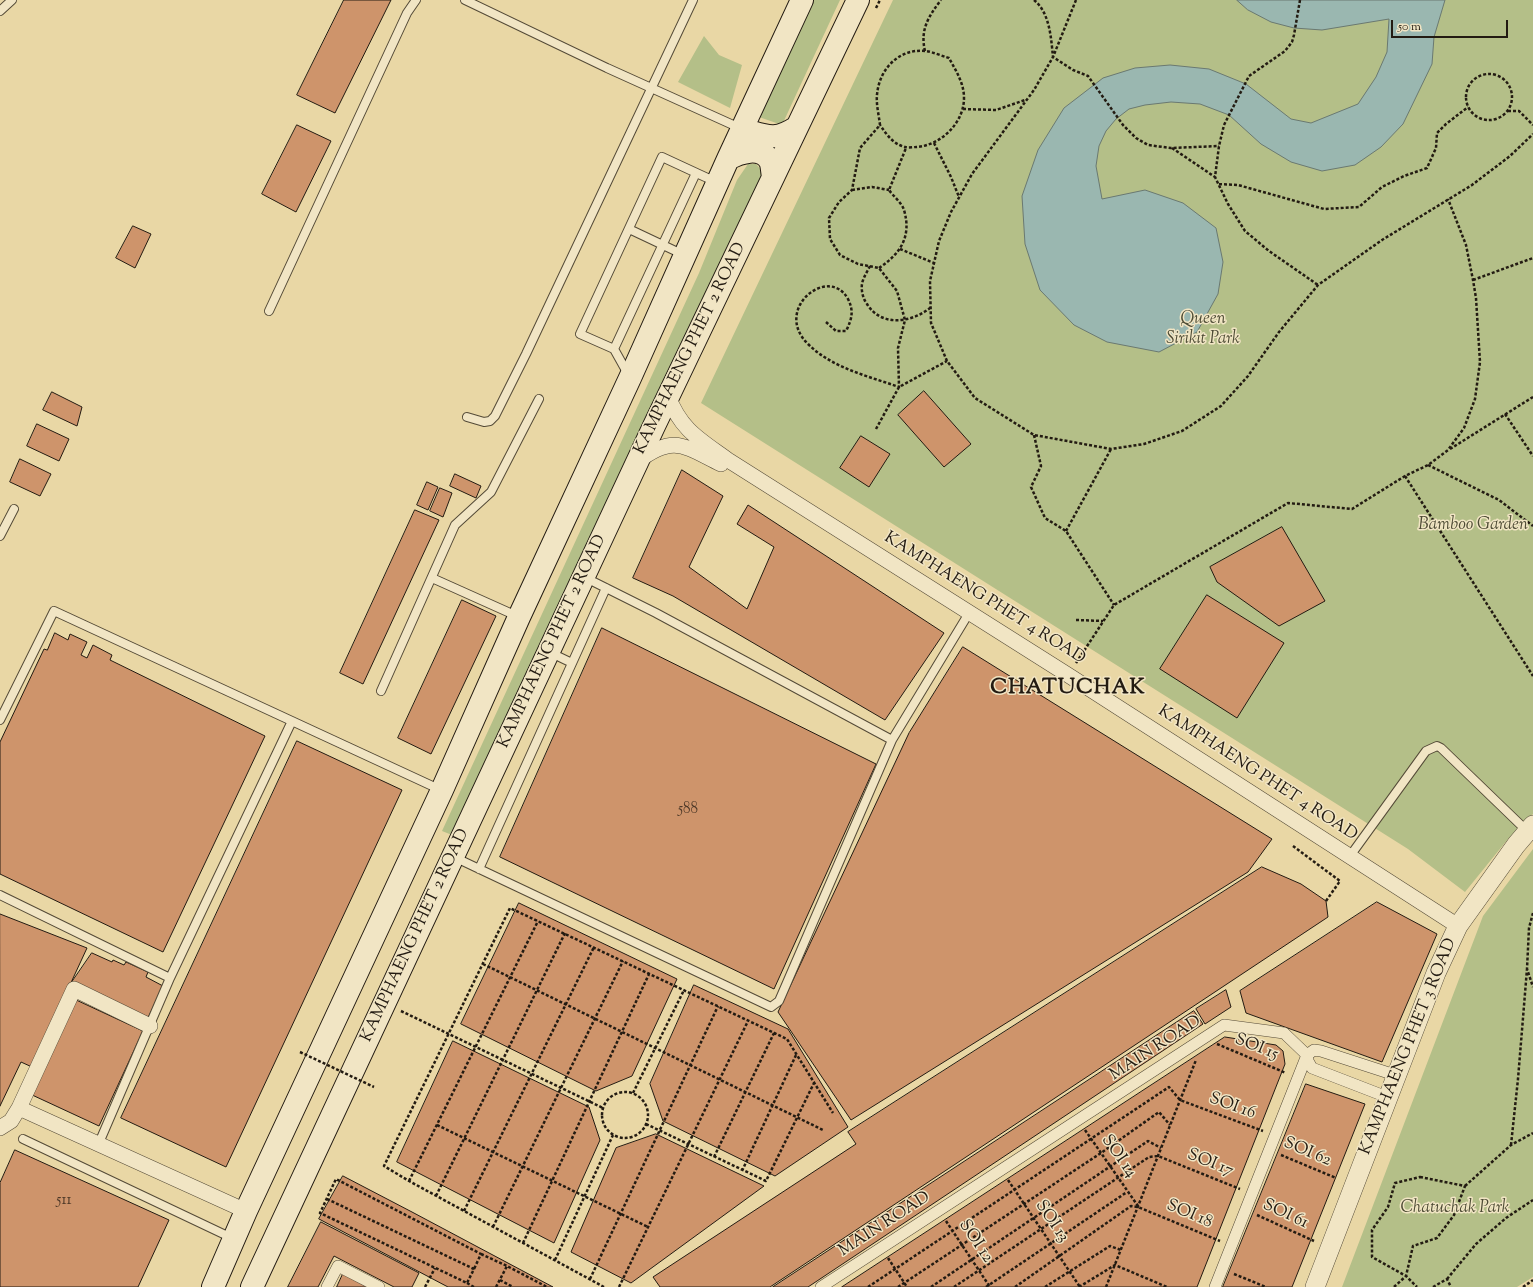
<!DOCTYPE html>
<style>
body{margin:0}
#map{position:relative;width:1533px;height:1287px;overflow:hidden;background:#e9d7a5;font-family:"Sorts Mill Goudy",serif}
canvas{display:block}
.scale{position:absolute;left:1391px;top:20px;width:117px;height:18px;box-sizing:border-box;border:2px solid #231b12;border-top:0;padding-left:5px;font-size:12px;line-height:14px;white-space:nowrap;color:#231b12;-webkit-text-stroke:3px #f1e5c4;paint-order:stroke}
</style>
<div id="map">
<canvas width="1533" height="1287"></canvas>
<div class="scale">50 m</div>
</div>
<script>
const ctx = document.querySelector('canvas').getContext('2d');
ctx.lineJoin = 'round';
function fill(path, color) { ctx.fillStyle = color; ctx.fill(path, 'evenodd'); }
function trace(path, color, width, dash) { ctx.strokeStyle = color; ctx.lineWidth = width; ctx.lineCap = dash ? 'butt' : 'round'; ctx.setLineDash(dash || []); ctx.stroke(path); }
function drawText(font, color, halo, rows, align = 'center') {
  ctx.font = font + ' "Sorts Mill Goudy",serif'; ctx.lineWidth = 3; ctx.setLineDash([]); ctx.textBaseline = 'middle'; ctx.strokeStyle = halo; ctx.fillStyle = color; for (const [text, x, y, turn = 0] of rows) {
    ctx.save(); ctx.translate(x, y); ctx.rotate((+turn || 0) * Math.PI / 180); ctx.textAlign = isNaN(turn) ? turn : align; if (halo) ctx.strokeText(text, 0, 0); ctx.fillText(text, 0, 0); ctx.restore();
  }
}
fill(new Path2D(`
 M812,0H840L782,125L759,117Z
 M893,0H1533V814L1508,839L1465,892L1408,849L701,403Z
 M704,36L719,55L742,65L730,108L678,82Z
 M748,164H756L763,172V178L452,835L442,831L699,273L737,180Z
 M1533,849V1277L1517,1287H1342L1483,916Z`), '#b4bf88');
const water = new Path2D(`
 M1237,0H1445L1434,37L1432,64L1403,124L1381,147L1355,165L1322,171L1291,162L1261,144L1229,115L1200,104L1171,102L1145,105L1129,109L1116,119L1106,131L1099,146L1096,166L1102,199L1145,190L1183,203L1216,228L1223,262L1218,294L1197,332L1159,352L1107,342L1074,325L1040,290L1025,244L1022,196L1038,150L1064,108L1103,78L1135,68L1170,65L1209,69L1246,84L1291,119L1311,123L1358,104L1376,77L1387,52L1389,19L1322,30L1294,28L1271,22L1248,10Z`);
fill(water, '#9ab7b0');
trace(water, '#6a7971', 1);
const building = new Path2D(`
 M344,0H391L335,113L297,95Z
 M297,125L331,141L296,212L262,194Z
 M133,226L151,234L135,268L116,258Z
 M924,391L971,444L944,467L898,415Z
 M52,392L82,407L77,426L43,410Z
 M37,424L69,439L59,461L27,446Z
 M861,436L890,454L869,487L840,468Z
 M20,459L51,474L40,496L10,482Z
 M682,470L723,496L689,567L747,609L774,547L737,524L748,505L944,633L885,720L673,596L633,578Z
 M455,474L481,486L476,498L450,486Z
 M427,482L438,487L428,510L417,505Z
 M440,488L452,493L443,517L430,511Z
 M415,510L439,520L363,684L340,673Z
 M1282,527L1325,601L1279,626L1217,582L1210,567Z
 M1207,595L1284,643L1237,718L1160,669Z
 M462,600L496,616L431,754L398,738Z
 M602,628L876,764L774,989L500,857Z
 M55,633L68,640L70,634L87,642L81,655L87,658L93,645L112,655L110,660L265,736L163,952L0,874V742L44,649L47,650Z
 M963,647L1272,839L1248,872L851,1120L778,1012L909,733Z
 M297,741L402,790L226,1167L121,1118Z
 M1262,867L1301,884L1326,901L1328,917L770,1287H660L653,1277L856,1144L848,1132Z
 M1377,902L1437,934L1382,1062L1246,1013L1240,991Z
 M519,903L677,979L632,1076L596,1091L461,1024Z
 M0,914L87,948L32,1067L21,1062L0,1106Z
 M92,953L112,962L113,960L124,965L126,962L148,972L146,977L163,986L148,1018L70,985Z
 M694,985L788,1029L848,1127L775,1176L663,1121L650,1084Z
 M1226,990L1231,1007L1205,1024L1196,1009Z
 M74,999L143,1031L99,1126L30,1094Z
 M1194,1011L1203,1024L808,1287H773Z
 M1225,1037L1276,1045L1283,1051L1285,1064L1197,1287H842Z
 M453,1041L589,1107L600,1140L554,1243L397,1162Z
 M1306,1084L1365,1104L1292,1287H1223Z
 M656,1134L764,1186L631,1283L571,1252L616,1148Z
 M15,1150L169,1220L138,1287H0V1183Z
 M343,1176L412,1212L553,1287H448L319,1219Z
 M321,1222L419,1273L412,1287H394L334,1256L318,1287H288Z
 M343,1274L368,1287H337Z`);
fill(building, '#ce946b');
trace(building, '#231b12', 1);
const service = new Path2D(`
 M465,0L607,68L742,129
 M0,11L12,0
 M629,229L684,255
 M269,311L407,13L416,0
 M614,349L696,173
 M628,374L614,349L580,334L662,157L716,182
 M467,417L484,422L490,421L495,416L526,354L693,0
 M0,536L14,509
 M584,577L656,613L892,740
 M432,578L519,617
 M549,652L572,663
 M381,691L455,525L491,492L539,399
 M0,720L54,611L441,790
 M1350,856L1426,751L1437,746L1441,748L1527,831
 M454,857L771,1007L779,1001L892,740L969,613
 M479,869L606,588
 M0,895L170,978
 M23,1139L234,1239
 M99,1143L170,978L292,721`);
const pedestrian = new Path2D(`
 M1387,1097L1312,1068L1308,1061L1307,1055L1314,1050L1321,1051L1395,1075
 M327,1287L338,1266L379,1287
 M821,1287L1224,1025L1284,1033L1307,1055L1215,1287`);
const minor = new Path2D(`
 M668,396C681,430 699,439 728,460L1068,675L1458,926
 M638,461C674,434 684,446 721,464
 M19,1108L246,1211
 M0,1128L11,1121L19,1108L74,989L150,1026`);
const tertiary = new Path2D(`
 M1315,1287L1436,973L1458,926L1516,845L1533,825`);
const secondary = new Path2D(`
 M742,129C767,136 774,142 797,127
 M728,159C739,153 761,145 770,161C772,165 772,172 773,177
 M213,1287L246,1211L442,790L519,617L630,378L728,159L802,0
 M252,1287L654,426L858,0`);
trace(service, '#544a37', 10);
trace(pedestrian, '#544a37', 12);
trace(minor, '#544a37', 16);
trace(tertiary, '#544a37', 20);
trace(secondary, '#231b12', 24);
trace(new Path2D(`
 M1034,0C1050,13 1051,38 1053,57L1073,70L1088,76L1123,125L1136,138L1148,145L1171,148L1219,146
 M1076,0L1053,57L1034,90L972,174L951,212L939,241L930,281L931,323L947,361L975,398L1034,435L1111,449L1144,444L1182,431L1221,406L1248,376L1279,332L1318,285L1382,240L1472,185L1510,156L1533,134
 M1300,0L1294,35L1292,42L1285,51L1249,76L1224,125L1219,146L1215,177L1228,204L1245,231L1269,251L1318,285
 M876,8L880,0
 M925,51C920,30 928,17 941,0
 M1466 97a23 23 0 1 1 46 0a23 23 0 1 1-46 0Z
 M963,109L996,110L1025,100
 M1508,111H1519L1533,125
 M934,143L951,177L959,197
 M1172,148L1215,177
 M1219,184L1238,185L1324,209L1359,207L1382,187L1404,176L1427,168L1436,148L1437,133L1446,124L1468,107
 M852,190L872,187L889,190
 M900,249L934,263
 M870,266C867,272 863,278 862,284C861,290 863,299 867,304C881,327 911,323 930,308
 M879,268C900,254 912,237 904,210C902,203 893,196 889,190L906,148
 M1473,280L1533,258
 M826,322L836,331H846C852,319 854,311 848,299C829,264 772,309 808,344C832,368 868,376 899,387L898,348L905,320L897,291L879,268L858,264L840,255L830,239L829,218L839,202L852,190L860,148L880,125C879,116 876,104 877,95C879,69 899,48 926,51C933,52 942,56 949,58C956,71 964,83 964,98C964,123 941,145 917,147C913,147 908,148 905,147C893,144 887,135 880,125
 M1505,414L1533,456
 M876,429L899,387L947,361
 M1034,435L1041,466L1031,487L1045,518L1066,531L1114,605
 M1450,449L1533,397
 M1428,465L1499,500L1533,526
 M1405,476L1533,676
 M1066,531L1111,449
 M1076,620L1103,621
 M1076,663L1114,605L1288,503L1352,509L1405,476L1428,465L1448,450L1464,428L1475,399L1480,362L1476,298L1473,280L1466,245L1448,199
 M1293,846L1340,881L1326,901
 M1533,913L1529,928L1527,969L1533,987
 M483,964L823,1130
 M401,1011L603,1108
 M1217,1044L1286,1073
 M602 1115a23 23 0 1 1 46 0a23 23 0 1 1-46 0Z
 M633,1093L684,990
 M646,1124L766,1181L814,1083
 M437,1125L648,1227
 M1085,1130L1138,1206
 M1511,1145L1518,1079L1527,969
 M1281,1155L1336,1178
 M714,1157L774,1033
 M742,1171L796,1055
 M1420,1177L1465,1186L1454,1215L1437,1238L1413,1246L1406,1276L1372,1257V1230L1388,1207L1395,1183Z
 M1008,1180L1080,1287
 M409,1181L538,921
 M1465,1186L1511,1145L1533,1133
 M436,1196L565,933
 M327,1199L474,1269L467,1283L320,1213L336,1179L481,1254L474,1269
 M464,1211L594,947
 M1257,1215L1314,1241
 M946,1221L990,1287
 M493,1227L623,961
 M523,1243L649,974
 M481,1254L507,1266
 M888,1258L907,1287
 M555,1260L613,1135
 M1234,1274L1266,1287
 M590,1279L718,1006
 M1447,1279L1476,1244L1506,1218L1533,1200
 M500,1280L513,1287
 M467,1283L474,1287
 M425,1287L435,1268
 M496,1287L507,1266L547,1287
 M604,1287L409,1181L384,1166L510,908L787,1039L833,1113
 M619,1287L748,1021
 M868,1287L1169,1087L1180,1100L1263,1131
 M898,1287L1101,1153L1159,1112L1170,1125
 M931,1287L1148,1141L1161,1148
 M954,1287L1149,1157L1158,1156L1240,1189
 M986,1287L1127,1192
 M1015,1287L1131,1206L1138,1207L1220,1241
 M1045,1287L1110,1246L1121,1250
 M1079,1287L1115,1265L1167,1287
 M1106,1287L1196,1060
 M1394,1287L1406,1276L1417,1287
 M1433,1287L1447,1279L1451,1287
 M1523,1287L1533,1280`), '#231b12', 2.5, [3, 2]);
trace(service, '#f1e5c4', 8);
trace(pedestrian, '#f1e5c4', 11);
trace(minor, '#f1e5c4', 15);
trace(tertiary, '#f1e5c4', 19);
trace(secondary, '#f1e5c4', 22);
trace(new Path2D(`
 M300,1052L374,1087`), '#231b12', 2.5, [3, 2]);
drawText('15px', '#4e3928', null, [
 ["588",688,810],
 ["511",64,1201]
]);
drawText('italic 17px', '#4e4c35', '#f1e5c4', [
 ["Queen",1203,320],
 ["Sirikit Park",1203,340],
 ["Bamboo Garden",1473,526],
 ["Chatuchak Park",1455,1209]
]);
drawText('17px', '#231b12', '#f1e5c4', [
 ["KAMPHAENG PHET 2 ROAD",691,349,-64],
 ["KAMPHAENG PHET 4 ROAD",984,599,32],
 ["KAMPHAENG PHET 2 ROAD",553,642,-65],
 ["KAMPHAENG PHET 4 ROAD",1257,774,33],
 ["KAMPHAENG PHET 2 ROAD",416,936,-65],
 ["KAMPHAENG PHET 3 ROAD",1409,1047,-68],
 ["SOI 15",1256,1048,22],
 ["MAIN ROAD",1156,1049,-33],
 ["SOI 16",1232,1107,20],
 ["SOI 62",1307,1153,23],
 ["SOI 14",1118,1157,55],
 ["SOI 17",1210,1164,22],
 ["SOI 18",1189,1215,23],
 ["SOI 61",1285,1215,25],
 ["SOI 13",1051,1222,56],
 ["MAIN ROAD",885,1225,-33],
 ["SOI 12",975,1242,56]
]);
ctx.letterSpacing = '1px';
drawText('bold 21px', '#231b12', '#f1e5c4', [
 ["CHATUCHAK",1068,689]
]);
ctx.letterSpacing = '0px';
</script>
